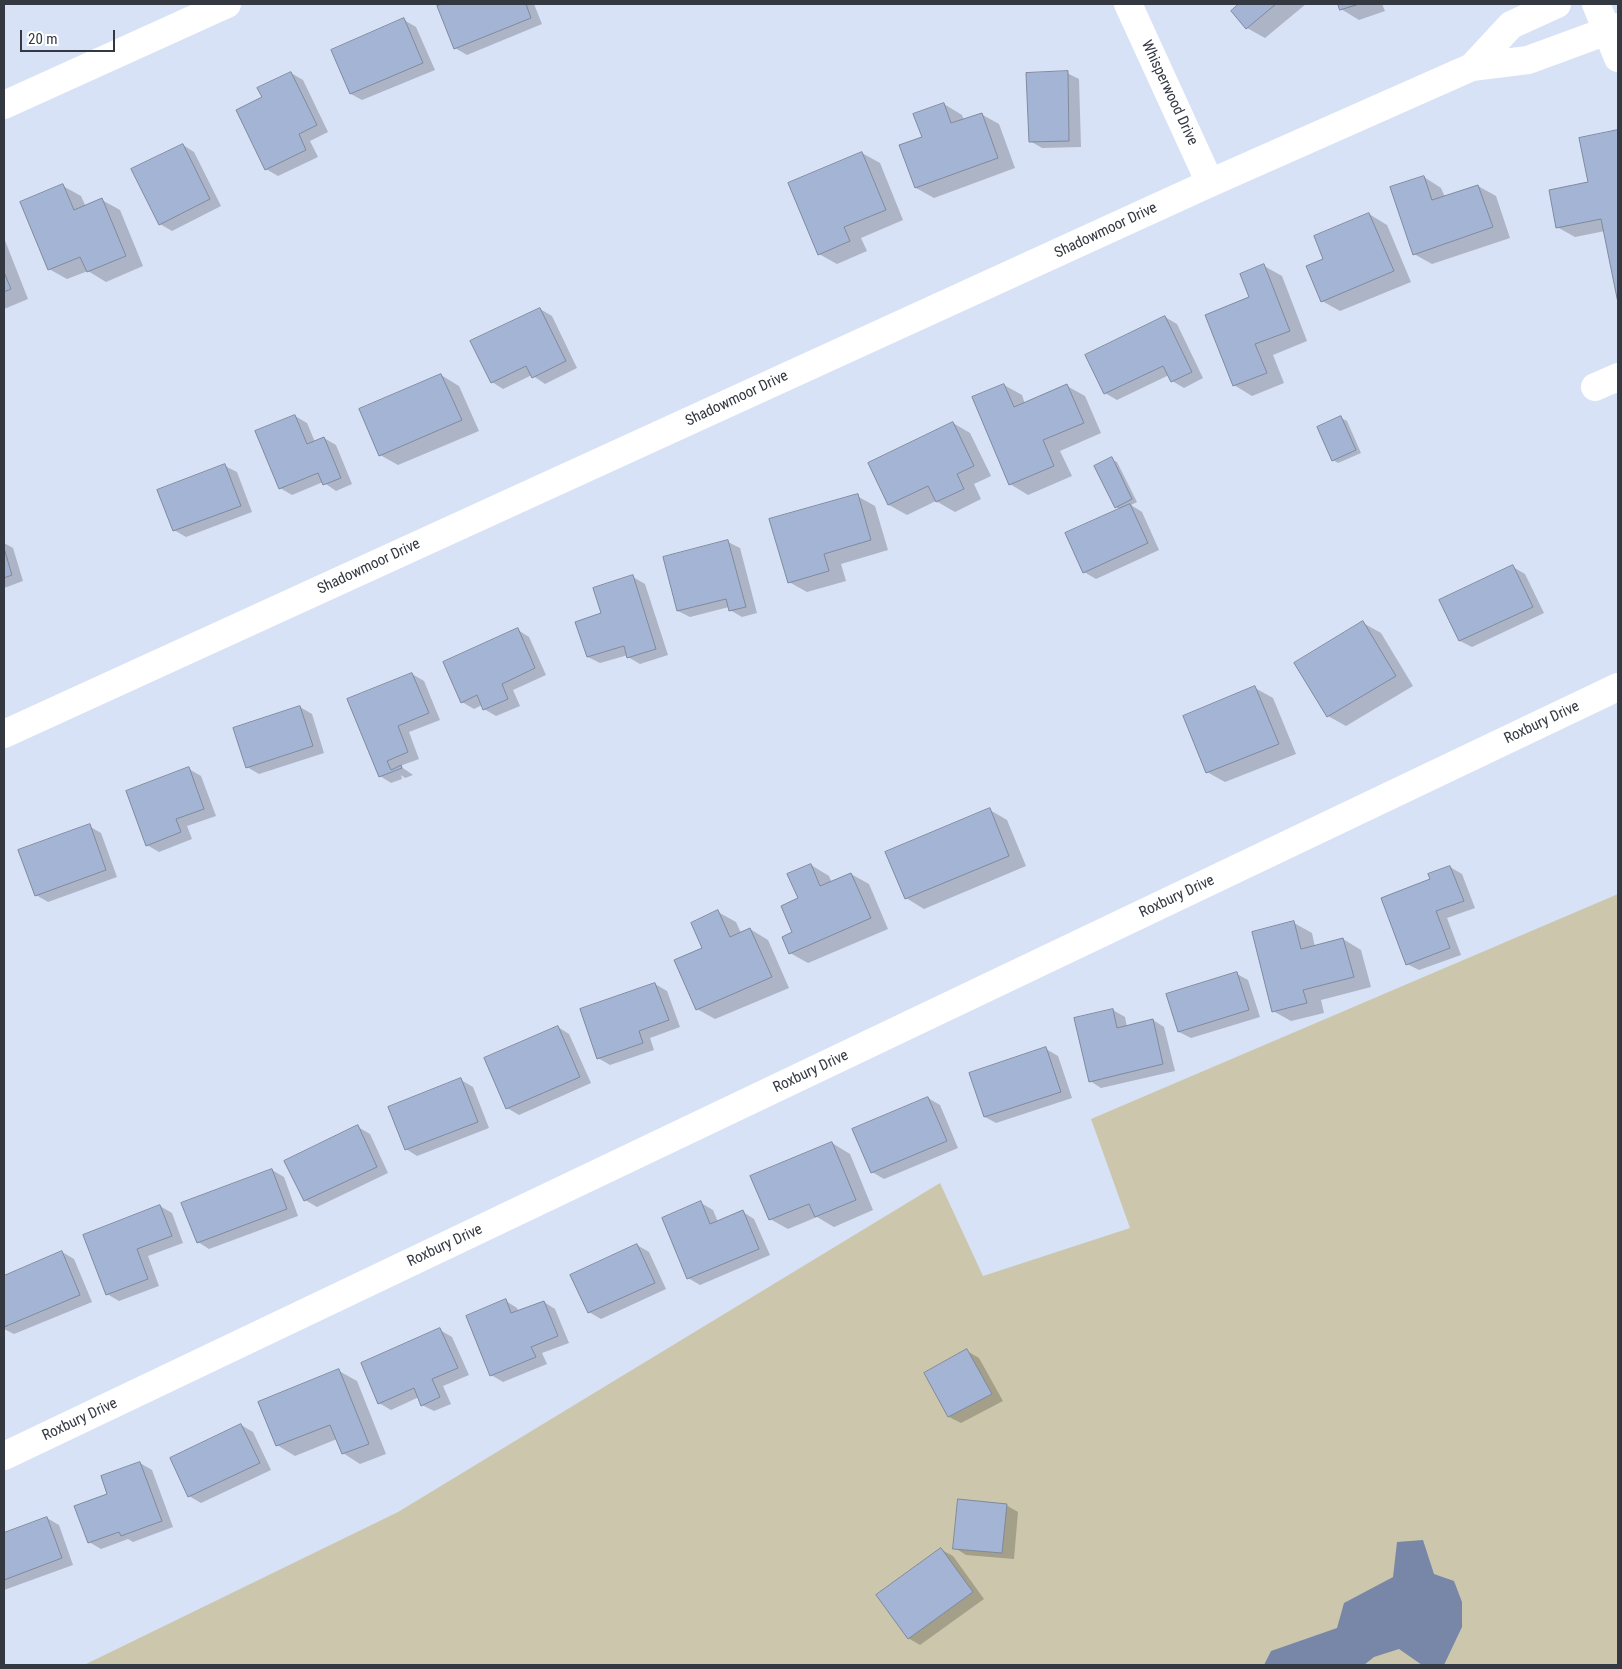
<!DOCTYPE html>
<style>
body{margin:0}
#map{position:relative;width:1622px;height:1669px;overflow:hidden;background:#d7e2f7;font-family:"Roboto Condensed",sans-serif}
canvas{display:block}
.frame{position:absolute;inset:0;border:5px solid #343840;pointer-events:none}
.scale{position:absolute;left:20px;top:30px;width:95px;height:22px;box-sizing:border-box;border:2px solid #343840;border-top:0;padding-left:6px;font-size:15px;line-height:18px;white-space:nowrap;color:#343840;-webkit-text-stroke:4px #fff;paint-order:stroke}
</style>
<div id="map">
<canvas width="1622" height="1669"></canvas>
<div class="frame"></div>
<div class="scale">20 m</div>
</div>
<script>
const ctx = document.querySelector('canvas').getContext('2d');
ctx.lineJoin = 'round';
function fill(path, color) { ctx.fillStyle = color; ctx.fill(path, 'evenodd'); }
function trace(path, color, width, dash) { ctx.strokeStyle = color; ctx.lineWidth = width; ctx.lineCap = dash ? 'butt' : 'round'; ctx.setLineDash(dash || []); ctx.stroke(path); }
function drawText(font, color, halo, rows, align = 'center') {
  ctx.font = font + ' "Roboto Condensed",sans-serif'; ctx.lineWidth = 4; ctx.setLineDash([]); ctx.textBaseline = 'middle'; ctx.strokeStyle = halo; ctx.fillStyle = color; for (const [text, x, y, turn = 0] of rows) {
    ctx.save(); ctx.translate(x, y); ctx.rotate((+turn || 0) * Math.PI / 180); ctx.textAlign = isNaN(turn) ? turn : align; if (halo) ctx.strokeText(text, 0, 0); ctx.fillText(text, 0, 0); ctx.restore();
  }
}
fill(new Path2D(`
 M1618,894V1665H84L398,1512L940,1183L983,1276L1130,1228L1091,1119Z`), '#ccc7ac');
fill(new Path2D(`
 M1423,1540L1434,1574L1454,1581L1462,1602V1627L1444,1665H1422L1399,1649L1374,1657L1364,1665H1264L1271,1651L1337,1628L1344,1603L1393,1577L1397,1542Z`), '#7887a7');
fill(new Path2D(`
 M446,4H534L542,24L467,55L455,48L438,7Z
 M1241,4H1306L1265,38L1247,28L1232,11Z
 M1339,4H1382L1385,11L1359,20L1341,9Z
 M404,20L416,27L435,70L362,100L351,94Z
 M291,73L303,80L328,132L310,141L318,157L278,176L266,169L263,98Z
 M1067,73L1079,79L1081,147L1042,148L1030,141Z
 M944,104L962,115L964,120L981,114L999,124L1015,168L934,198L916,188L901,146L924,137Z
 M1618,131V297L1605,231L1575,237L1557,227L1589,183L1580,139Z
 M183,145L194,152L221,206L172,231L160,224Z
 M862,153L880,163L903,220L861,238L867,251L837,264L819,254Z
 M1424,177L1441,188L1445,197L1478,186L1496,196L1510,238L1432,264L1414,254Z
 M63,186L81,196L86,207L102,200L120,210L143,266L106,282L88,271L67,279L49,269Z
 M1369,214L1387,225L1411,282L1340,311L1322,301L1325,260Z
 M4,238L28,299L4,309Z
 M1264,266L1282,276L1307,341L1273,355L1284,383L1252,396L1234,385L1251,298Z
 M540,309L552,316L577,368L545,384L532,375L503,389L492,382Z
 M1165,317L1177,324L1203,378L1184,388L1172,381L1169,375L1117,400L1105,393Z
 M441,375L459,386L479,431L398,465L380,455Z
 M1004,385L1022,395L1025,404L1067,386L1085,396L1101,433L1060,451L1072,476L1028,495L1010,484Z
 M295,416L307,423L315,442L324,438L336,445L352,484L336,491L323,482L292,495L280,488Z
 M1341,418L1347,421L1361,453L1338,463L1333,460Z
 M953,423L970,433L991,476L974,484L981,499L955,512L936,501L907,515L889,505L869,463Z
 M1111,459L1117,462L1137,502L1131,505L1142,512L1159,550L1096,579L1084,572L1121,510L1116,507Z
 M225,466L237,472L252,512L186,537L174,530Z
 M857,496L875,506L888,550L841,564L846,581L807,592L789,582Z
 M728,542L740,548L757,613L742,617L730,610L729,607L690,617L678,611Z
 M4,543L13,548L23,581L4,588Z
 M1513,567L1525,574L1544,613L1472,647L1460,641Z
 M633,577L645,584L668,655L640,664L628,657V655L600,663L588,657L603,614Z
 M1363,623L1381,633L1413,686L1346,726L1328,716Z
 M518,630L529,637L546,675L513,690L520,706L496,716L484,709L482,705L474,709L462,702Z
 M412,674L424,681L440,720L409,732L419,759L400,766L413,775L405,778L401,775L402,779L391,783L380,776Z
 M1255,688L1273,698L1296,754L1225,782L1207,772Z
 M300,707L312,714L324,753L259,774L247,767Z
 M189,769L201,776L216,816L187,826L192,839L159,852L147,845Z
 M990,810L1007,820L1026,866L924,909L906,898Z
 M89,826L101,833L117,877L48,902L36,895Z
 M811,865L829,876L832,883L851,874L869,884L888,929L808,963L790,953L800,899Z
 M1450,867L1462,874L1475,908L1447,918L1461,955L1419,970L1407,964L1431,880Z
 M718,912L736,922L741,933L750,929L768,940L789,988L715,1019L697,1009L704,949Z
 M1294,923L1312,933L1315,947L1343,939L1361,950L1371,987L1321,1000L1324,1013L1291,1021L1273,1011Z
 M1237,974L1248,980L1260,1017L1191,1038L1179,1032Z
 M655,984L667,991L680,1027L650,1038L654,1050L610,1065L598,1058Z
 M1113,1010L1125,1017L1127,1027L1153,1020L1164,1027L1175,1071L1101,1088L1090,1081Z
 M558,1027L569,1034L591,1083L519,1115L507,1108Z
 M1046,1049L1058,1056L1072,1098L996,1123L985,1117Z
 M461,1080L473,1087L489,1128L417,1156L406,1149Z
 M928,1098L940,1105L958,1148L884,1179L872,1172Z
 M358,1127L370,1134L388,1173L317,1207L305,1200Z
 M832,1143L850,1154L873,1210L834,1227L817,1217L788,1229L770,1219Z
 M272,1170L284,1177L298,1216L209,1249L198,1242Z
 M701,1203L713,1210L718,1222L743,1212L754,1219L770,1255L700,1285L688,1278Z
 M160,1206L172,1213L183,1243L148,1256L159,1286L119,1301L107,1294Z
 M637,1245L649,1252L666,1289L601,1319L589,1312Z
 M62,1252L74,1259L92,1302L14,1334L4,1329V1277Z
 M506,1301L517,1308L519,1312L544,1302L555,1309L569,1343L542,1353L547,1364L503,1382L491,1375Z
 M440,1330L452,1337L469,1375L443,1386L451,1404L434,1411L422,1405L419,1397L391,1410L379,1403Z
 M967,1351L979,1358L1003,1401L961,1423L949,1417Z
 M339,1371L357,1381L386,1454L360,1464L343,1453L337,1439L295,1456L277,1445Z
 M241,1425L253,1432L271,1470L201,1503L189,1496Z
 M140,1463L152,1470L173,1527L133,1542L128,1539L101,1549L89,1542L109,1495Z
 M1006,1505L1018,1512L1014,1559L966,1555L955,1548Z
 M47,1518L59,1525L73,1565L4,1590V1534Z
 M942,1550L953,1556L984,1599L920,1645L908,1638Z`), '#0003');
const building = new Path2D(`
 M443,4H526L531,18L454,49L437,6Z
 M1239,4H1276L1246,29L1231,11Z
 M1338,4H1359L1340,10Z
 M404,18L423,63L350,94L331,50Z
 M1068,71L1069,141L1029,142L1026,73Z
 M291,72L317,125L299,134L306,150L265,170L236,110L262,97L257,88Z
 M944,103L951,123L982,113L998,158L915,188L899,145L922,137L913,114Z
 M1618,130V303L1601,219L1556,228L1549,190L1588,182L1579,138Z
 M183,144L210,199L159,225L131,169Z
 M862,152L886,210L844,227L850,241L818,255L788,183Z
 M1424,176L1432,200L1478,185L1493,227L1413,255L1390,187Z
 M63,184L74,210L102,198L126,256L87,272L80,257L48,270L20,202Z
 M1369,213L1394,271L1321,302L1306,266L1323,259L1314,236Z
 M1264,264L1290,331L1255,344L1267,373L1233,386L1205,315L1249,297L1240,274Z
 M4,272L11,289L4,292Z
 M540,308L566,361L532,378L526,366L491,383L470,341Z
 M1165,316L1192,372L1171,382L1163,366L1104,394L1085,355Z
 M441,374L462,420L379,456L359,409Z
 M1004,384L1014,407L1067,384L1084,423L1043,440L1054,466L1009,485L972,397Z
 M295,415L307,444L324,437L341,478L323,485L318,473L279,489L255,431Z
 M1341,416L1356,450L1332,461L1317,427Z
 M953,422L974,466L957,474L964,489L936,502L928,486L888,505L868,463Z
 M1112,457L1132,499L1115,508L1094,466Z
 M225,464L241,506L173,531L157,490Z
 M858,494L871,540L824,554L829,571L788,583L769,519Z
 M1130,504L1148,543L1083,573L1065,533Z
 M728,540L746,607L729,611L726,599L677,611L663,557Z
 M4,548L12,575L4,578Z
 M1513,565L1533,607L1459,641L1439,600Z
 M633,575L656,649L627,658L624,646L587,657L575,622L601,613L593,588Z
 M1363,621L1396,676L1327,717L1294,663Z
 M518,628L535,668L502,684L508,699L483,710L477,695L461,703L443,662Z
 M412,673L429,713L398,726L408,752L387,761L391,770L401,765L402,768L379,777L347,699Z
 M1255,686L1279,744L1206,773L1183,716Z
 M300,706L313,746L246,768L233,728Z
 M189,767L204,809L176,819L181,832L146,846L126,791Z
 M990,808L1009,856L905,899L885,852Z
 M90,824L106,870L35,896L18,850Z
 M811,864L820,886L851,873L871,918L789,954L782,937L792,932L781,906L798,898L787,874Z
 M1450,866L1464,901L1436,911L1450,948L1406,965L1381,898L1430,879L1428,874Z
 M718,910L730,937L750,928L772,977L696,1010L674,960L702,948L691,923Z
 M1294,921L1301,949L1343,938L1354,977L1303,990L1307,1003L1272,1012L1252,932Z
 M1237,972L1249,1010L1178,1032L1166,994Z
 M655,983L669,1020L639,1031L643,1043L597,1059L580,1009Z
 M1113,1009L1117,1028L1153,1019L1163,1064L1089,1082L1074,1018Z
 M558,1026L580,1077L506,1109L484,1058Z
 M1046,1047L1061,1092L984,1117L969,1073Z
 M461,1078L478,1122L405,1150L388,1107Z
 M928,1097L947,1141L871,1173L852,1129Z
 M358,1125L377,1167L304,1201L284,1161Z
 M832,1142L856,1200L815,1217L809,1204L769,1220L750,1176Z
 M272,1169L287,1209L197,1243L181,1203Z
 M701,1201L710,1224L743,1210L759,1249L687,1279L662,1218Z
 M160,1205L172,1236L137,1249L148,1279L106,1295L83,1235Z
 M637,1244L655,1283L588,1313L570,1275Z
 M62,1251L80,1295L4,1327V1276Z
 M506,1299L511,1313L544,1301L558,1336L531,1347L536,1357L490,1376L466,1316Z
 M440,1328L458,1368L432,1379L440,1397L421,1406L414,1388L378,1404L361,1363Z
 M967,1349L992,1394L948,1417L924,1373Z
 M339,1369L369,1444L342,1454L330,1425L276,1446L258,1402Z
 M241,1424L260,1463L188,1497L170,1458Z
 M140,1462L162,1521L121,1536L119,1532L88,1543L74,1506L107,1494L101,1476Z
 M958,1499L1007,1504L1002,1553L953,1549Z
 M47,1517L62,1558L4,1580V1533Z
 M941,1548L973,1592L908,1639L876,1595Z`);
fill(building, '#a3b4d5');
trace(building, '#80899c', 1);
trace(new Path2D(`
 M1128,4L1210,183
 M1596,4L1618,58
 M1472,67L1511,25L1557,4
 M4,105L227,4
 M1595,387L1618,377
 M4,734L1210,183L1472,67L1528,60L1618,27
 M4,1456L1618,687`), '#fff', 28);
drawText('15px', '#343840', '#fff', [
 ["Whisperwood Drive",1169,93,65],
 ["Shadowmoor Drive",1106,231,-25],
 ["Shadowmoor Drive",737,399,-25],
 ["Shadowmoor Drive",369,567,-25],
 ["Roxbury Drive",1542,723,-25],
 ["Roxbury Drive",1177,897,-25],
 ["Roxbury Drive",811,1072,-25],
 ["Roxbury Drive",445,1246,-25],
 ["Roxbury Drive",80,1420,-25]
]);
</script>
